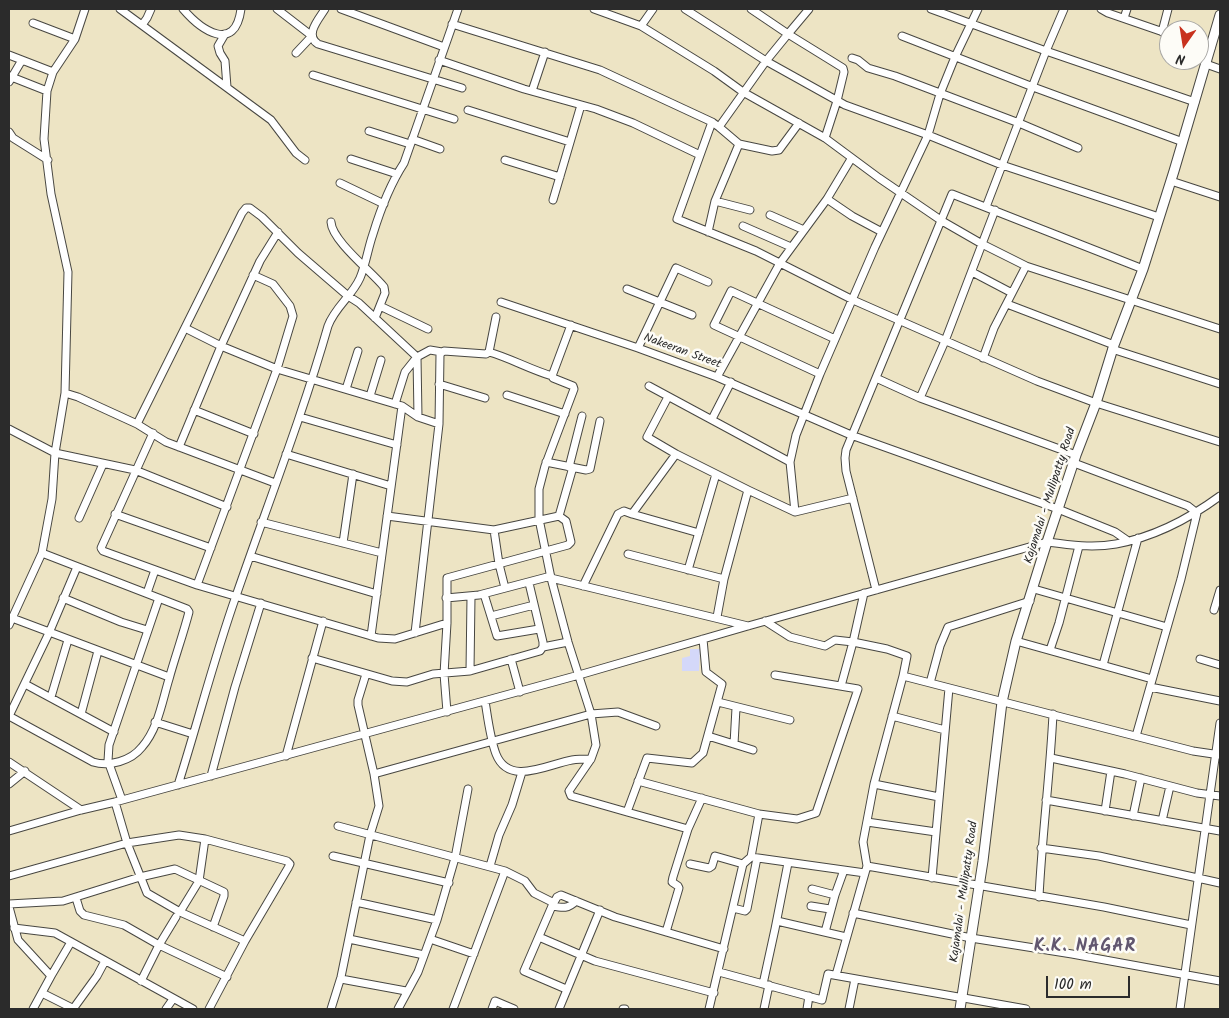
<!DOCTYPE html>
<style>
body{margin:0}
#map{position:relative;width:1229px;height:1018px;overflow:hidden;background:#ede4c4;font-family:Kalam,sans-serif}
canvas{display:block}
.frame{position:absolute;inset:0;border:10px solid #2b2b2b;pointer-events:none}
.north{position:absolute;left:1159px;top:20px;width:50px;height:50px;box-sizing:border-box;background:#fdfcf7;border:1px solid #a9a8a5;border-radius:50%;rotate:193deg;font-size:14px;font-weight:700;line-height:20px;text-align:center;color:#2b2b2b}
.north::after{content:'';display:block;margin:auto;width:18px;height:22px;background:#c8321e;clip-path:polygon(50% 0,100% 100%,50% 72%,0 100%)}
.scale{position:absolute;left:1046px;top:976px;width:84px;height:22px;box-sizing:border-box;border:2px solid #2b2b2b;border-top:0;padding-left:6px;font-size:15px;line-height:18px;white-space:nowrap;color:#2b2b2b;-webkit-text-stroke:4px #fdfcf7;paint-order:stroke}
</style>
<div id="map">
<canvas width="1229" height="1018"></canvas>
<div class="frame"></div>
<div class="north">N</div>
<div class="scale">100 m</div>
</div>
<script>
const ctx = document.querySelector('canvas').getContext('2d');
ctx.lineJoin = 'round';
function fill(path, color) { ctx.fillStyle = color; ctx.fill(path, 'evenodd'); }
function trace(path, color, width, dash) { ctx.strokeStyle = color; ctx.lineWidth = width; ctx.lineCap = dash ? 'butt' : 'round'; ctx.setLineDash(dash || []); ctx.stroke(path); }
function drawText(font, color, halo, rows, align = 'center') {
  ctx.font = font + ' Kalam,sans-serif'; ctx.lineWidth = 5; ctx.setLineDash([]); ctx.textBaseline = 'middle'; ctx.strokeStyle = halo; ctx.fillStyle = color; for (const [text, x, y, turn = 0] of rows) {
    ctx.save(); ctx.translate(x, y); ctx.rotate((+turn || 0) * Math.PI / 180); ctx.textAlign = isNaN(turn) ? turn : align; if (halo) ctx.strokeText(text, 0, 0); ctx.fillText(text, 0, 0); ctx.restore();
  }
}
fill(new Path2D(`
 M690,649H700L699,671H682V658L690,656Z`), '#d4d8f9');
const minor = new Path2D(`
 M120,9L271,120L296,153L305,160
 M183,9C201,30 235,54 241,9
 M277,9L312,36L296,53
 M325,9C319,19 304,35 318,44L462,88
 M341,9L444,47
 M594,9L641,26L714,71L743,92L825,138L879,178L942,221L982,244L1026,266L1220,329
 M685,9L766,61L845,105L928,135L1002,165L1159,217
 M751,9L788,34L809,9
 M931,9L1046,51L1195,102
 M1101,9L1108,13L1169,34
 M1124,18L1127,9
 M33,23L75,39
 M452,24L600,70L712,122
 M142,25L147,18L151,9
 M641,26L653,9
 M1162,32L1168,9
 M225,34L218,46L220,53L225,61L227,87
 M902,36L1033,87L1183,142
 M1199,44L1211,48
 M9,55L53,72
 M852,58L858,60L868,68L895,76L1019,123L1078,148
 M439,60L524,89L596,109L633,123L700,155
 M1206,64L1220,69
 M313,75L454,119
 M9,76L47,91
 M9,82L22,60
 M532,91L545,52
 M468,110L570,142
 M719,127L739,144L772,151L779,150L799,123
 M369,131L410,144
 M9,132L13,138L48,160
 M825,138L837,101L844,72L843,68L788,34L766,61L719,127L712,122L677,219L756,251L853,300L1037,381L1096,403L1220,442
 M412,139L440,149
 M351,159L397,174
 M505,160L560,177
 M1171,181L1220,197
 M340,183L384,204
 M827,199L852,216L882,232
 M553,200L581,105
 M715,201L750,210
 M986,207L1046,51L1064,9
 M770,215L804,230
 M331,222C332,241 372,272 384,287L385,293L375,318
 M743,226L791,247
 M708,232L715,201L739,144
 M972,272L1012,293
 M253,275L273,284L290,306L293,316L277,369L197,585L378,638L395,639L447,623
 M627,289L692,315
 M501,302L638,348L717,377L851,435L1058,509L1115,532L1128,541
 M1007,304L1114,345
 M380,306L428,329
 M571,325L552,376L553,378L573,386L574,389L545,466L539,489V519L551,578L568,642L591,714L596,745L591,759L569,791L571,796L627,812L647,758L692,763L703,753L722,684L706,672L703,639
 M185,328L221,346L277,369L402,406L371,636
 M638,348L676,268L708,282
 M1112,349L1220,384
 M489,352C510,358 529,369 552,376
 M983,358L994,328L1026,266
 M820,374L714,325L731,291L835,339
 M717,377L780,263L827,199L851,159
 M876,378L920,398L1076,455
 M439,384L485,398
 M649,386L790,462
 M346,389L358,351
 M65,393L78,397L137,424L166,442L275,483
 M507,395L565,414
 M370,396L381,360
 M668,397L647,437L676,454
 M920,398L945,341L995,210
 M402,406L418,417L439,424
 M194,410L254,434
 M300,417L397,445
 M418,417L417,357L430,350L442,352
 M712,419L731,382
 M137,424L242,213L246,208H250L262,217L298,253L348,296L359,303L417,357L405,372L395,404
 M9,429L55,453L135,470L227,507
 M153,433L101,548L103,551L197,585
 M179,447L221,346L260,261L278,232
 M286,454L391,486
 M546,462L586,470L590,469L600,421
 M1074,463L1188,506L1197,513L1181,579L1136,736
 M569,467L582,416
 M748,490L795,512L853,498
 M795,512L790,462L796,435L820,374L875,247L928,135L940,94L955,57L978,9
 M115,514L211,548
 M632,514L699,533
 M387,516L494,530L559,516L566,521L571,542L568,545L447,578V623L444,674L447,712
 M559,516L573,467
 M79,518L103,464
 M261,522L382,553
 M494,530L499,564L505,588
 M343,543L353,474
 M628,554L724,579
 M250,556L377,594
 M688,570L716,474
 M551,578L748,626
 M583,586L618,514L624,511L632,514L676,454L748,490L724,579L717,617
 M1034,589L1167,627
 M876,590L846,471L845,458L846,450L952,194L1143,269
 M147,593L155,570
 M864,593L853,642L887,649L907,656L903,676L1193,751L1220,755
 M484,594L497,636L539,629
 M63,598L121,622L147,630
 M446,598L479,595L551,576
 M1214,610L1220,590
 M491,616L534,605
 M12,618L169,677
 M765,621L790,637L825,646L835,640L853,642L841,686
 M9,625L42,553L52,499L55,453L65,393L68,272L51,194L44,139L47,91L53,72L75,39L85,9
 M415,633L439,424L440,354L444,351L486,354L489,352L496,317
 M1016,641L1152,679
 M543,647L568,642
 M1050,650L1059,623L1079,546
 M312,658L392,681L407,682L433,674L470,671L540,651L543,647V642L529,583
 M511,659L520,692
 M1200,659L1220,665
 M1103,665L1138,538
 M470,671L471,597
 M930,683L940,646L948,627L1030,601
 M25,684L114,732
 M1150,687L1220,701
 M51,697L68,640
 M485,701C488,719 490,738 496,754C509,787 548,764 572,760C578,759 585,759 591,759
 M718,702L790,720
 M81,714L98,651
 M9,716L93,762C109,767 131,761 142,747C158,729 162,702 169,679C175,657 183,635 189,612L187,609L42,553
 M9,716L49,633L77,567
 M892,716L945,730
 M155,722L193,734
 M708,736L753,750
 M734,744L736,708
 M286,756L323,621
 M1051,758L1125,774L1197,793L1220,796
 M9,762L81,810
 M374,774L591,714L618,712L656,726
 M211,776L235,687L261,603
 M638,781L759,814L751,857L865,873
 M9,784L25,771
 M874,784L939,797
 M178,785C198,722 214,658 236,596C267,506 302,417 328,326C335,307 352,296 360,278C366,264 368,248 373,234C380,211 391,183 404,163L458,9
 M122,800L108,761L109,745L159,598
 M1046,800L1220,831
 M115,802L127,843L147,893L180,912L245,941
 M1105,811L1111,771
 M627,812L688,829
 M759,814L797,819L816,813L858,689L775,675
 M1133,816L1141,778
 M1162,821L1170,786
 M867,822L936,832
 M338,826L505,871L525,881L534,893L554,903
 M9,831L81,810L115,802L579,675L748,626L1047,542C1070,545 1093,548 1116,544C1154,537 1190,518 1220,496
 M1041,848L1099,856L1220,883
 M333,856L449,883
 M690,864L709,868L712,866L715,856L743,864
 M490,866L499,835L512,805L522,772
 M867,866L863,842L874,784L903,676
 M9,876L127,843L179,835L205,839L287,861L290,864L288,868L245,941L209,1009
 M932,878L949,688
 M812,889L835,895
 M1039,897C1042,836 1050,775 1053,714
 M76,898L80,911L84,915L124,925L159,945L227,977
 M356,902L437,920
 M9,904L63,901L140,877L175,869L224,892V896L213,927
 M552,906C563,908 568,909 576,901
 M811,906L830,909
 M9,907L18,940L51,976L33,1009
 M733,908L745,911L747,909L757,858
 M180,912L199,881L205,839
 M853,913L971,938L1072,954L1220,981
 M777,921L846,937
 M14,928L55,933L193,1009
 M666,932L679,888L678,886L672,882L673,877L688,829L702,798
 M825,932L835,895L844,870
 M539,937L595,961L714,993
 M349,939L424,955
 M430,939L474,954
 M719,972L822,1000L828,974L1026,1009
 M836,975L867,866L1104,907L1191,925
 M51,976L71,942
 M341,979L406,991
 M141,981L159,945L176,917
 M763,984L775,929L788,863
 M566,989L524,971L552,906L557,897L561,895L615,917L724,949
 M42,993L74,1009
 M73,1009L97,976L105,961
 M166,1009L173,999
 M331,1009L341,977L370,835L379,806L374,774L358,705V700L366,674
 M398,1009L418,972L437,920L455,858L468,789
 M453,1009L505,871
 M492,1009L495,1001L514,1009
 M559,1009L600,910
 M623,1009H625
 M709,1009L743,864L751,857
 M764,1009L769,985
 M807,1009L809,996
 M849,1009L855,979
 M1180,1009L1220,723`);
const major = new Path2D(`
 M960,1009L983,861L1002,702L1016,641L1047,542L1076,455L1096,403L1114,345L1143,269L1174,171L1220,15`);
trace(minor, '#484742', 9);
trace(major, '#484742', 11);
trace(minor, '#fff', 7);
trace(major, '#fff', 9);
drawText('12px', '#2b2b2b', '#fdfcf7', [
 ["Nakeeran Street",682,352,20],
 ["Kajamalai - Mullipatty Road",1051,496,-72],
 ["Kajamalai - Mullipatty Road",965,892,-82]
]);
ctx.letterSpacing = '1px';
drawText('bold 18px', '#62576f', '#fdfcf7', [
 ["K.K. NAGAR",1085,948]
]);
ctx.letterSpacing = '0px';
</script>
